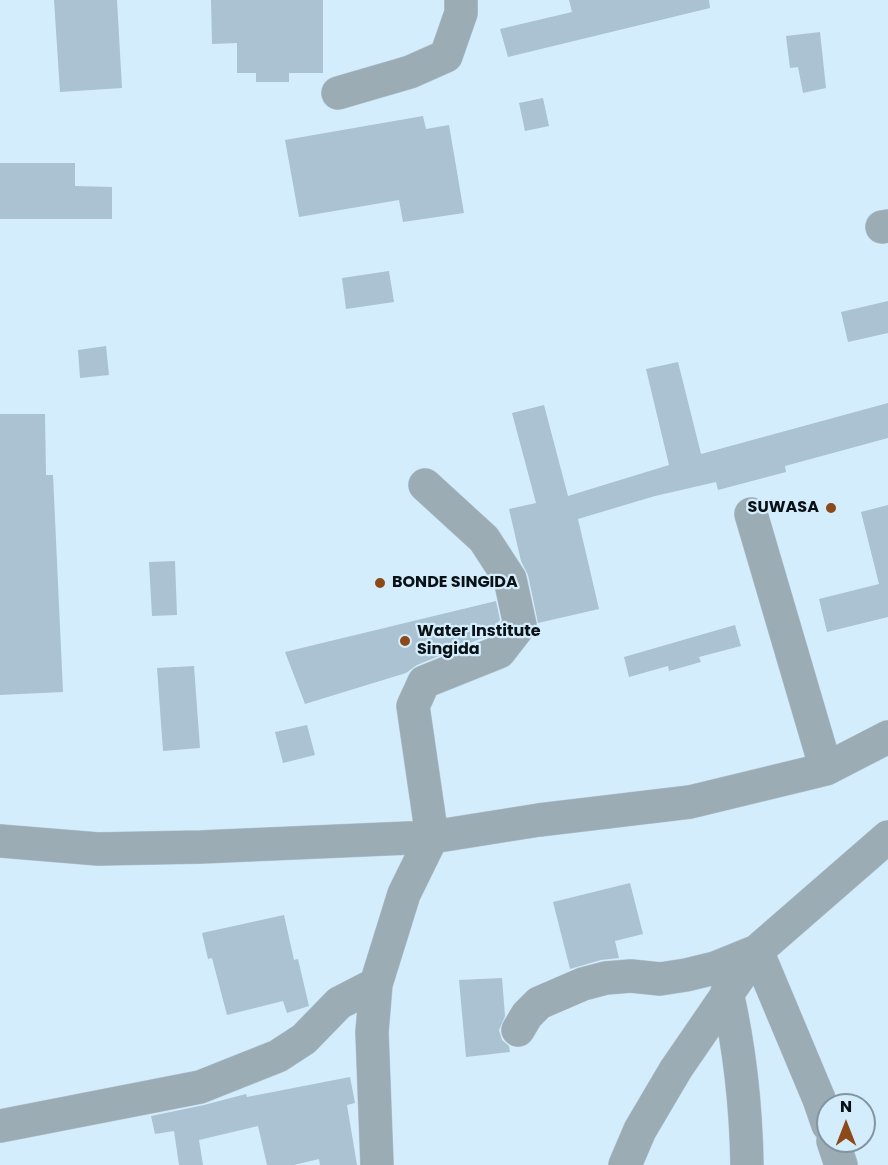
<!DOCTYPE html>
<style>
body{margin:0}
#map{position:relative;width:888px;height:1165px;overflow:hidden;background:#d4edfc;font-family:Poppins,sans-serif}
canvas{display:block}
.north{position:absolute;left:816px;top:1093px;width:60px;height:60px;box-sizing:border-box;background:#d4edfc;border:2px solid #8395a0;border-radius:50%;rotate:0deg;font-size:16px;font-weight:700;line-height:24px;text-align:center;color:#091116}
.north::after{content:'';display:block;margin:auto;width:21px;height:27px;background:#8d4a19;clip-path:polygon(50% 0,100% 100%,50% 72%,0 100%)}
</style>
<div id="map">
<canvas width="888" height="1165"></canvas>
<div class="north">N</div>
</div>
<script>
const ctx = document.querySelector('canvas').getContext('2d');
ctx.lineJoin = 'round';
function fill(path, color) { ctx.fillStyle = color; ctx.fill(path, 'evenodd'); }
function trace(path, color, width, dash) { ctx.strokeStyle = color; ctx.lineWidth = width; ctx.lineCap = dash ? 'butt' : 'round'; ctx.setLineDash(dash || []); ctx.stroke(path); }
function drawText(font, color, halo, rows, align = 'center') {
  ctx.font = font + ' Poppins,sans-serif'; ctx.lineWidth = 4.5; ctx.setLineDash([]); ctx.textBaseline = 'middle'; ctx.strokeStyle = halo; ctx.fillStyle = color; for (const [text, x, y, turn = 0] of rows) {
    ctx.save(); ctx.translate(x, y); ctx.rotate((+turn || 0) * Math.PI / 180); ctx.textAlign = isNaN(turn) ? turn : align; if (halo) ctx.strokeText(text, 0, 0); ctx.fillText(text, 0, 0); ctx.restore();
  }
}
fill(new Path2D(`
 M54,0H117L122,88L60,92Z
 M211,0H323V73H289V82H256V73H237V43L212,44Z
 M569,0H709L710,8L508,57L500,29L572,12Z
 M820,32L826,88L803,93L798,67L790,68L786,36Z
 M543,98L549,126L525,131L519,103Z
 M423,116L426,129L449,125L464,213L403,222L399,200L299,217L285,140Z
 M0,163H75V186L112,187V219H0Z
 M389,271L394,302L346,309L342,278Z
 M888,301V333L848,342L841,312Z
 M106,346L109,375L80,378L78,350Z
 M678,362L701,454L888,403V438L785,466L786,472L718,490L716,482L655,496L578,519L599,609L538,623L528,575L521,561L509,509L536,503L512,413L544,405L568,496L669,465L646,369Z
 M0,414H45L46,475H53L63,692L0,695Z
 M888,505V617L827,632L819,599L879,584L861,512Z
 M175,561L177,615L152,616L149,562Z
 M496,601L500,620L487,636L417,665L406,673L305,704L285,652Z
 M735,625L741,646L699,657L701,662L669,671L668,666L629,677L624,657Z
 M194,666L200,748L163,751L157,668Z
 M307,725L315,755L283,763L275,732Z
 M630,883L643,934L615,941L619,958L601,960L570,969L553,902Z
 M284,915L294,960L298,959L309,1006L287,1013L283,1001L227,1015L212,958L208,959L202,933Z
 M502,978L505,1016L499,1030L502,1040L509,1046L510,1052L466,1057L459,980Z
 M350,1077L355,1103L347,1105L357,1165H320L319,1159L294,1165H267L258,1126L199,1140L203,1165H179L174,1131L155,1134L151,1116L204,1105L246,1094L247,1097Z`), '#aac2d1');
const minor = new Path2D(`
 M338,93L410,72L446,56L461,13V0
 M882,227L888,226
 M751,514L826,769
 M0,841L98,849L201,847L432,837L539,820L690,802L826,769L888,737
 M727,992C740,1050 746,1105 747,1165
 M518,1030L527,1015L539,1003L583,984L606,978L631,976L660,979L686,975L715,968L757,951L819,1099L828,1125
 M0,1126L200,1087L278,1056L304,1039L339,1003L376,984
 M833,1141L841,1165
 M377,1165L372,1032L376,984L404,894L432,837L413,706L424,682L499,652L520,625L510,579L484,539L425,485
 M625,1165L640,1130L676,1069L757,951L888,837`);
trace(minor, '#b4cad7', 34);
trace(minor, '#9cacb5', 33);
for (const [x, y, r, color] of [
 [831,508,6,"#8d4a19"],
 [380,583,6,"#8d4a19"],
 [405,641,6,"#8d4a19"]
]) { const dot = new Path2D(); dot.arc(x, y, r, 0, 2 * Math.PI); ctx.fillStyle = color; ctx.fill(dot); trace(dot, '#d4edfc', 2); }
drawText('bold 16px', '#091116', '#d4edfc', [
 ["SUWASA",819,508,"right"],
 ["BONDE SINGIDA",392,583],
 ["Water Institute",417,632],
 ["Singida",417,650]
], 'left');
</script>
